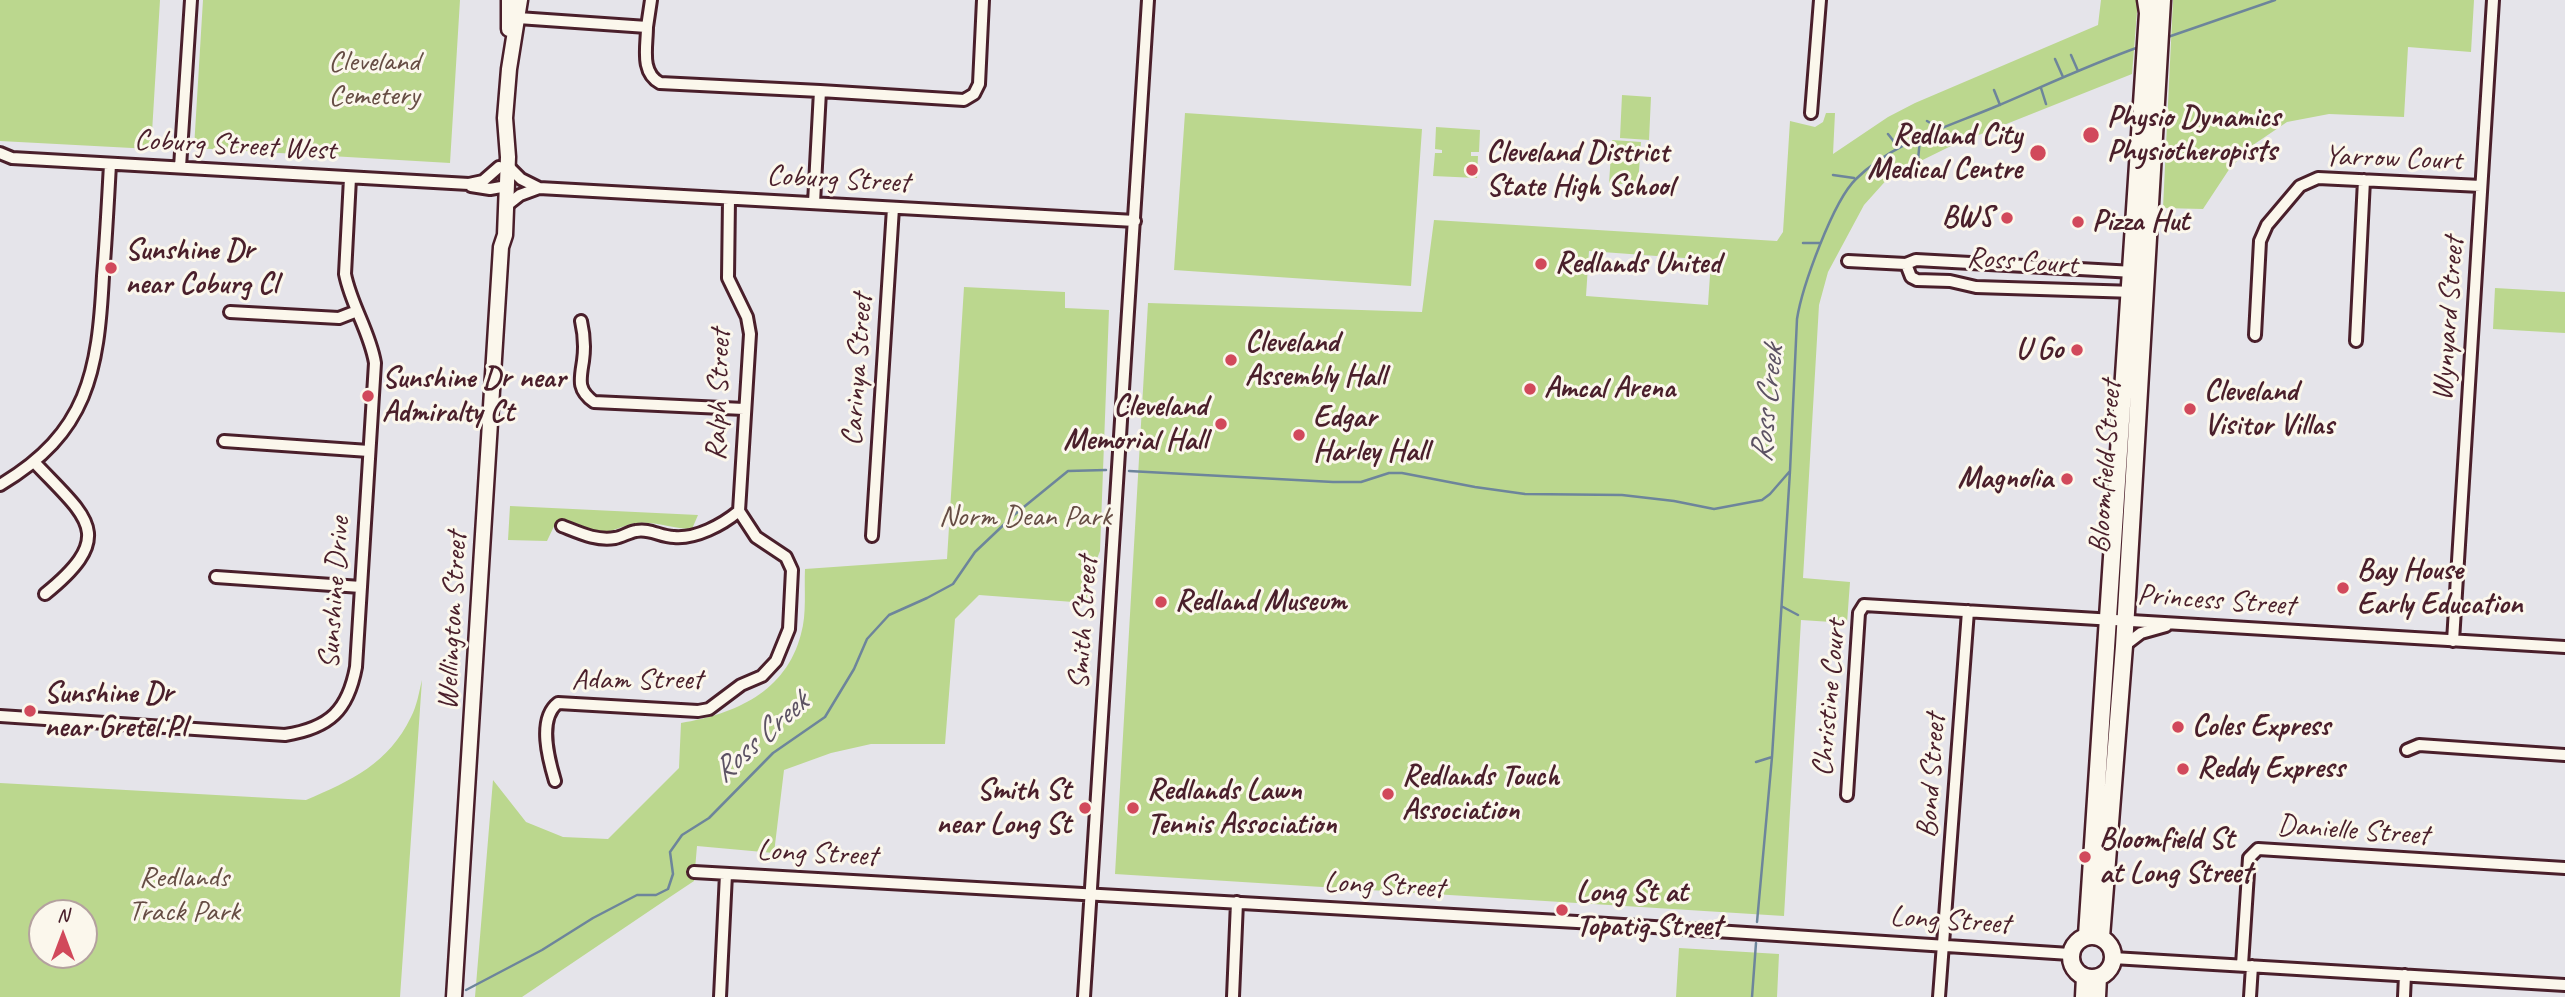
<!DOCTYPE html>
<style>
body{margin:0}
#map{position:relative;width:2565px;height:997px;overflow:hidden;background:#e5e4ea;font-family:Caveat,sans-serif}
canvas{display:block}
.north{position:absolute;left:28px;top:899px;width:70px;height:70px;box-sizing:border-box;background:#fbf7ec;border:2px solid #b4a19f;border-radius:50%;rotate:0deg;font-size:19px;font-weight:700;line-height:28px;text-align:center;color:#4a1f2b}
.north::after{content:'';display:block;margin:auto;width:24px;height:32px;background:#d1495b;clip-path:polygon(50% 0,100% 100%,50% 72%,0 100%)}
</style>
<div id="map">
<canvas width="2565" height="997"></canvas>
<div class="north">N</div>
</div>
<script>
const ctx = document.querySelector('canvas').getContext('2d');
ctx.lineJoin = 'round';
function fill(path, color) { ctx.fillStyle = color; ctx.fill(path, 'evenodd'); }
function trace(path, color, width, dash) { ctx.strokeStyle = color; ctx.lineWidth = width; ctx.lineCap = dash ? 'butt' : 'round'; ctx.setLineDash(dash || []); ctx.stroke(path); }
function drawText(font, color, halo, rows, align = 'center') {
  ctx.font = font + ' Caveat,sans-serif'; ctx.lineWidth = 6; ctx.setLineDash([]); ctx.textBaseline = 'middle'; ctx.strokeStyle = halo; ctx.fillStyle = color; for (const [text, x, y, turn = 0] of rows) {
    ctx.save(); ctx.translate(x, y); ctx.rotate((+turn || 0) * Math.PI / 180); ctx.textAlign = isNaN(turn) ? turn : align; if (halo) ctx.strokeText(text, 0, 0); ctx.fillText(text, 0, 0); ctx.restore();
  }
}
fill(new Path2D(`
 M0,0H160L151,149L0,141Z
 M203,0H460L450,163L194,148Z
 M2101,0H2138L2132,74L1951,146L1890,176L1864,205L1828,272L1819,305L1803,578L1850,582L1847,623L1801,620L1784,916L1115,874L1148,303L1422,312L1434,220L1777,241L1783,232L1790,121L1815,127L1823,122L1826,113H1835L1833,154L1888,117L1915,103L2098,25ZM1589,251L1711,260L1708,305L1586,296Z
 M2173,0H2474L2471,52L2408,47L2404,117L2329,114L2287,122L2253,145L2230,168L2203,209L2163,208Z
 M1622,95L1651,97L1649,140L1620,138Z
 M1185,113L1422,129L1411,286L1174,270Z
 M1436,127L1480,130L1479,152H1471V156H1478L1477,178L1433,176L1435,153H1442V150L1435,149Z
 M1612,140L1641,142L1638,185L1609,183Z
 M964,287L1065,292V308L1109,310L1100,551L1093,569L1087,603L979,595L955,619L945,744H871L831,753L784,770L774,853L697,846L694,881L670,897L522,997H475L493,780L526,822L563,837L608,839L679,768L681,723C735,714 786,692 801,634C807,614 804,589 805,569L947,559Z
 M2495,288L2565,292V333L2493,329Z
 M510,506L698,515L692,529C673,529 657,521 637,523C621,525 611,535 594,531C578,528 574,522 556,522L547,541L508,540Z
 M422,680L400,997H0V783L306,800C351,781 389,763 411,717C417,706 419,692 422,680ZM42,913H84V955H42Z
 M1679,948L1779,954L1777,997H1676Z`), '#bbd78e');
trace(new Path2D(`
 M2165,38L2275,0
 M2071,55L2078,71
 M2055,59L2063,77
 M2041,88L2046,104
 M1994,90L2000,105
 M1927,121L1942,130
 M1888,134L1899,148
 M1918,160L1920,139
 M1833,175L1854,178
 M1803,243H1820
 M1129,471L1333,482H1361L1389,473H1402L1475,487L1525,494L1622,495L1674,501L1714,509L1762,500L1770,494L1790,471
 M1783,607L1798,615
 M1756,762L1772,757
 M1757,922L1772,757L1790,471L1797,319C1802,287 1833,201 1856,179C1893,142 1950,126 1997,106C2044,86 2091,64 2139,47
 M466,990L542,950L593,918L637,895H656L668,889L673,874L670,852L682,835L709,818L773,753L825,717L854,669L867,639L889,615L927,598L953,584L975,552L1014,515L1068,471L1106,470
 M1752,997L1756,943`), '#6d859b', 2.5);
const minor = new Path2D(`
 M518,18L647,27L651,0
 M647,27C647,47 640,72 660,83L820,91
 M1811,113L1820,0
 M0,153L12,158L469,184L483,181L499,167
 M508,166L521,179L539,188
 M180,167L191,0
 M471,186L490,189L507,186
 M729,199L728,278L747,317L750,334L739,511
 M814,203L820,91L964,100L974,94L979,84L983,0
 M506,206L520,195L539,188L1135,221
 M1848,261L1906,264L1916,260L2134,272
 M1906,264L1911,277L1917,280L1950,281L1976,287L2135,292
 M230,312L339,318L357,311
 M581,321C584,334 585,347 583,361C580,380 577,390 594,402L744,409
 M2255,335L2260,241L2267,225L2300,186L2318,178L2481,186
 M2356,341L2364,180
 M224,441L369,451
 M35,463C87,518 118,535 45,594
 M0,485C88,433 98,372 103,276C106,239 108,201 110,164
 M562,526C580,533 596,541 615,538C622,537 629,532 636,531C650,528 660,537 674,537C696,539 722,525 739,511
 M872,536L893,208
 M216,577L361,587
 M2453,641L2493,0
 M2124,646L2141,633L2166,626
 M0,716L285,735C330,728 348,710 356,667L375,363C370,332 351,305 345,274L350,178
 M2407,750L2419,745L2565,755
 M555,781C549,761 537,719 558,703L698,711L709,709L741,685L762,676L776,661L789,629L792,570L786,557L756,537L739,511
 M1847,795L1859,613L1864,605L2565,647
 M694,872L1577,922L2070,954
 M2113,958L2565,985
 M2242,965L2249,858L2258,849L2565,868
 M720,997L726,874
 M1084,997L1148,0
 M1233,997L1237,902
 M1939,997L1968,611
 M2250,997L2252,966
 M2404,997L2405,975`);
const major = new Path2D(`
 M509,0V29
 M454,997L501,247L505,235L508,157L505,118L509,69L520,0`);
const highway = new Path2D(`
 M2087,935L2148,13L2146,0
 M2071 957a21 21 0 1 1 42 0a21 21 0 1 1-42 0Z
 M2101,937L2124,646L2162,0
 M2084,997L2085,977
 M2097,997L2098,977`);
trace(minor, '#4a1f2b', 16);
trace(major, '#4a1f2b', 19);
trace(highway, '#4a1f2b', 21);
trace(minor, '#fbf7ec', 10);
trace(major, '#fbf7ec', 14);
trace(highway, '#fbf7ec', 16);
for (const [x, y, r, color] of [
 [2091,135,9,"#d1495b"],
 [2038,153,9,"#d1495b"],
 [1472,170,7,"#d1495b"],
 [2007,218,7,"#d1495b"],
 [2078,222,7,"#d1495b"],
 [1541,264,7,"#d1495b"],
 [111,268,7,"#d1495b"],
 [2077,350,7,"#d1495b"],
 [1231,360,7,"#d1495b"],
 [1530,389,7,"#d1495b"],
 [368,396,7,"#d1495b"],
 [2190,409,7,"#d1495b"],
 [1221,424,7,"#d1495b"],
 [1299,435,7,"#d1495b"],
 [2067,479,7,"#d1495b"],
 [2343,588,7,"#d1495b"],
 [1161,602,7,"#d1495b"],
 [30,711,7,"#d1495b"],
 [2178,727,7,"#d1495b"],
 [2183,769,7,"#d1495b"],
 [1388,794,7,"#d1495b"],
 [1085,808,7,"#d1495b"],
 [1133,808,7,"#d1495b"],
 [2085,857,7,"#d1495b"],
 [1562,910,7,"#d1495b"]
]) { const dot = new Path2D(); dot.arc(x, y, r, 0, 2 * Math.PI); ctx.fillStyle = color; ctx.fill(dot); trace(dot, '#fbf7ec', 2.5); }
drawText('30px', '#664d44', '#fbf7ec', [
 ["Cleveland",374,62],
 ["Cemetery",374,96],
 ["Norm Dean Park",1025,517],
 ["Redlands",184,878],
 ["Track Park",184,912]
]);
drawText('bold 30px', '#4a1f2b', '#fbf7ec', [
 ["Physio Dynamics",2107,118],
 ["Physiotheropists",2107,152],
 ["Redland City",2022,136,"right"],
 ["Medical Centre",2022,170,"right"],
 ["Cleveland District",1486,153],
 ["State High School",1486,187],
 ["BWS",1993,218,"right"],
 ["Pizza Hut",2092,222],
 ["Sunshine Dr",125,251],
 ["near Coburg Cl",125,285],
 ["Redlands United",1555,264],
 ["Cleveland",1245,343],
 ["Assembly Hall",1245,377],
 ["U Go",2063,350,"right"],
 ["Sunshine Dr near",382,379],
 ["Admiralty Ct",382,413],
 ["Amcal Arena",1544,389],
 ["Cleveland",2204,392],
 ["Visitor Villas",2204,426],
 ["Cleveland",1207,407,"right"],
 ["Memorial Hall",1207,441,"right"],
 ["Edgar",1313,418],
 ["Harley Hall",1313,452],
 ["Magnolia",2053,479,"right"],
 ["Bay House",2357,571],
 ["Early Education",2357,605],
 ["Redland Museum",1175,602],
 ["Sunshine Dr",44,694],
 ["near Gretel Pl",44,728],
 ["Coles Express",2192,727],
 ["Reddy Express",2197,769],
 ["Redlands Touch",1402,777],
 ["Association",1402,811],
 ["Smith St",1071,791,"right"],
 ["near Long St",1071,825,"right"],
 ["Redlands Lawn",1147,791],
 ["Tennis Association",1147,825],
 ["Bloomfield St",2099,840],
 ["at Long Street",2099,874],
 ["Long St at",1576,893],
 ["Topatig Street",1576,927]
], 'left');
drawText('30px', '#4a1f2b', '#fbf7ec', [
 ["Coburg Street West",235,146,3],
 ["Yarrow Court",2393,159,2],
 ["Coburg Street",838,180,3],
 ["Ross Court",2022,262,4],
 ["Wynyard Street",2449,319,-86],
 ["Carinya Street",858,370,-86],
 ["Ralph Street",719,395,-88],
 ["Bloomfield Street",2106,467,-86],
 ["Sunshine Drive",335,593,-86],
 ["Princess Street",2216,601,4],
 ["Wellington Street",453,621,-87],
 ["Smith Street",1084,623,-86],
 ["Adam Street",637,680],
 ["Christine Court",1830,698,-85],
 ["Bond Street",1932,776,-86],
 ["Danielle Street",2353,831,4],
 ["Long Street",817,854,3],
 ["Long Street",1384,886,3],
 ["Long Street",1950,921,4]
]);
drawText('italic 32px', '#5c5263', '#fbf7ec', [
 ["Ross Creek",1768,404,-84],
 ["Ross Creek",761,738,-42]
]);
</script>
